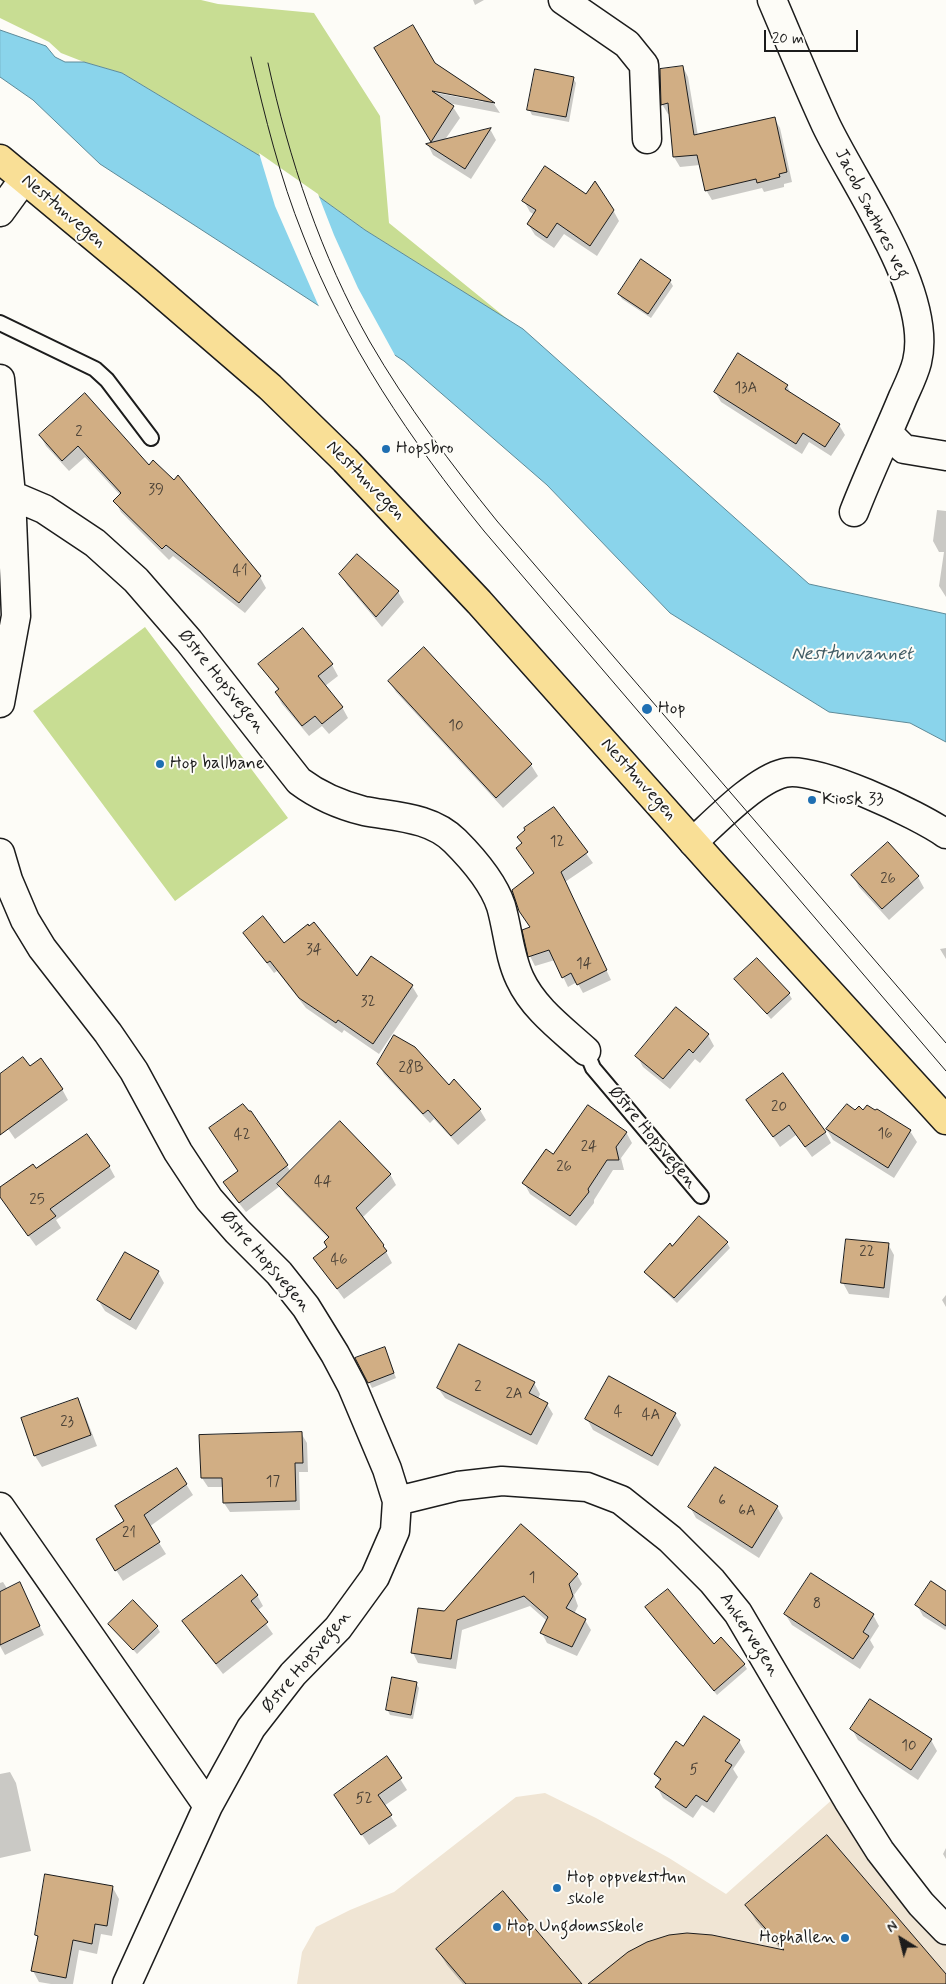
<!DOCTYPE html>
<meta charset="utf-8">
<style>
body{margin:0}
#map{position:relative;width:946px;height:1984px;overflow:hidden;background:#fdfcf7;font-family:Mynerve,sans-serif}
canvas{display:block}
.north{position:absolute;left:876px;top:1914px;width:50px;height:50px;-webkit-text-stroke:4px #fdfcf7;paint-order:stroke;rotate:324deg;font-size:14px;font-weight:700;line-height:20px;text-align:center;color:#1c1c1c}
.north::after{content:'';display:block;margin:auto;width:18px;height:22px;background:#1c1c1c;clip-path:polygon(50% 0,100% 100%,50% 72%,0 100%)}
.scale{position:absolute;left:764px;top:30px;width:94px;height:22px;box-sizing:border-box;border:2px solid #1c1c1c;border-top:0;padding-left:6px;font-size:15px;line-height:18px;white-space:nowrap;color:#1c1c1c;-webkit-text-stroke:4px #fdfcf7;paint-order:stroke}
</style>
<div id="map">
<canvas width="946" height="1984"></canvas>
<div class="north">N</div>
<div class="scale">20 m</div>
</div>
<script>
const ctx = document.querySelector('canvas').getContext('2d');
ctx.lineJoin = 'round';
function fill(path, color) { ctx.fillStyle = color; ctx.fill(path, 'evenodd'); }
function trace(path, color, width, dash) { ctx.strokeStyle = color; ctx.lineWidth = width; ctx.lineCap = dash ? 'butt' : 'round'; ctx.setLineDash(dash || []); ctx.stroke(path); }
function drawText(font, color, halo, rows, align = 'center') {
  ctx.font = font + ' Mynerve,sans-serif'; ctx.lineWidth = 4; ctx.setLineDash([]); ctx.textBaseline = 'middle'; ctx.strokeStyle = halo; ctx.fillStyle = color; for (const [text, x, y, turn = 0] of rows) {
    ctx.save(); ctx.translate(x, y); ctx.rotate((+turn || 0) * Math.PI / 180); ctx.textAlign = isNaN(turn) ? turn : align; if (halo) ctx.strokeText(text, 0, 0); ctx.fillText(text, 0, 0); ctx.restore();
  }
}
fill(new Path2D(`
 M545,1793L596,1818L669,1858L726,1894L834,1798L934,1932L946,1943V1984H297L302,1952L316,1927L350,1910L394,1892L516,1797Z`), '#f0e5d4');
fill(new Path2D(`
 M0,0H201L218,4L314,13L380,116L389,223L511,322L365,230L275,165L122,73L84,62L61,53L49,42L0,18Z
 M145,627L288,818L175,901L33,711Z`), '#c8dd93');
const water = new Path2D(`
 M0,30L46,46L55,57L65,62H84L122,73L275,165L365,230L523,329L809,584L946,614V742L910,723L829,712L670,613L547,485L404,361L100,164L33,100L0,77Z`);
fill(water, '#8ad4eb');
trace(water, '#5e8a98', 1);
fill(new Path2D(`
 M259,153L318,194L334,235L358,288L397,359L320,309L275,206Z`), '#fdfcf7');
fill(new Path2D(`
 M473,0H484L475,5Z
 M382,60L434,64L494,104L500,113L448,103L453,107L460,118L444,141L490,129L496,140L471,179L433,155L428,145L433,144ZM426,89L480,99L484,102L426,91Z
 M683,67L688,77L698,136L774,118L780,128L792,182L784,184V187L764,192L762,188L712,200L706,190L700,165L680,167L674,157L671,114H668L662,104Z
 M573,78L576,83L569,122L532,115L529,109Z
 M587,196L613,210L619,221L597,256L564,234L554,248L535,235L528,224L535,215L530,212L524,201Z
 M670,281L673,286L651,318L622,299L619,294Z
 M787,386L791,394L839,425L845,435L831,456L809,442L802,454L721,402L715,392Z
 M85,395L149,467L260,577L266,588L245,613L173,556L169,560L121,512L115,501L120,495L85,457L69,471L46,446L40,435Z
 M937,510L946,511V597L939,586L944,552H939L933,541Z
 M341,574L398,592L404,602L382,627L347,585Z
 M303,630L332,665L338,676L325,686L342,707L348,718L329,734L322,726L309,736L282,704L276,693L279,691L260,665Z
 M424,649L531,765L538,776L503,808L396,692L389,681Z
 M553,808L593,863L565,882L611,980L583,993L577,982L568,987L555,960L535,966L530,956L531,928L520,911L535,874L517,848Z
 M853,876L918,877L924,888L889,920L859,887Z
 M244,933L357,978L412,986L418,996L379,1054L344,1030L342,1033L306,1008L277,971L274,973Z
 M946,948V959L940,949Z
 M735,979L789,994L792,999L771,1019Z
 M708,1035L714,1046L700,1063L695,1059L670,1089L643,1067L637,1056Z
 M378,1064L448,1086L454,1081L480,1110L486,1120L458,1145L434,1119L430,1123L384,1074Z
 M29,1068L62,1089L68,1100L15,1139L0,1117V1089Z
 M748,1100L825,1132L831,1143L812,1157L796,1135L780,1147Z
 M877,1110L910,1131L917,1142L894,1178L833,1140L827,1130L855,1112H875Z
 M250,1112L291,1172L390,1174L396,1185L362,1218L383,1246L392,1263L344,1299L315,1259L328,1247L329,1239L285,1194L280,1186L246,1212L230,1192L239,1171Z
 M626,1132L632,1143L621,1158L624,1170H613L594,1200V1203L576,1226L530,1194L524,1183L553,1155Z
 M109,1166L115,1177L56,1220L61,1228L36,1246L0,1196V1189L36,1170Z
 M699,1218L727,1243L730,1248L677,1303L649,1277L646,1272L673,1248Z
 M888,1244L894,1255L889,1298L849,1294L843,1283Z
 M158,1272L164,1283L136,1330L105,1311L98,1300Z
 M946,1295V1307L942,1300Z
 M387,1353L396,1378L372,1388L369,1382Z
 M534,1383L540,1394L538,1399L547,1404L553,1414L537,1445L445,1398L438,1388Z
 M77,1399L83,1410L97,1446L42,1467L35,1456L22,1419Z
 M675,1414L681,1425L658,1466L593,1430L587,1419Z
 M301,1433L307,1443L308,1472H299L300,1510L230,1512L224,1503V1487H208L202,1478Z
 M186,1484L193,1495L149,1527L166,1554L123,1581L97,1540Z
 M690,1507H777L783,1518L759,1558L696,1518Z
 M577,1575L582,1584L574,1595L578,1606L574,1614L585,1620L591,1630L577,1656L547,1643L542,1633L547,1621L530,1606L462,1630L456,1669L418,1663L413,1653L445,1613Z
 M3,1582L8,1590L24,1593L44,1635L5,1655L0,1646V1583Z
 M946,1592V1629L945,1630L923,1616L917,1605Z
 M257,1595L263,1606L257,1611L273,1634L223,1674L190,1632L184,1621Z
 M650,1613L714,1646L744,1664L747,1669L717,1695Z
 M785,1614L873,1615L879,1626L870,1640L874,1647L860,1669L792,1625Z
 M110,1624L157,1627L160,1632L137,1654Z
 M416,1683L419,1688L413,1719L390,1715L387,1709Z
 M852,1729L931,1740L937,1751L918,1780L858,1740Z
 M739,1741L745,1752L733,1769L738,1777L714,1813L702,1805L693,1818L663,1798L657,1787L660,1782L656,1774L683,1748Z
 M387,1758L407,1790L384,1806L397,1826L369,1845L342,1806Z
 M10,1772L16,1783L31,1851L0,1858V1774Z
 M946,1848V1859L943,1854Z
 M113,1888L119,1899L112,1936L101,1934L97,1954L79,1950L73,1984H51L39,1982L33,1971L39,1939L36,1935Z
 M747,1905L946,1978V1984H590L782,1951L756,1921Z
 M437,1949L581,1984H463L447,1965Z`), '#0003');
const building = new Path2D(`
 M413,25L435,63L495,103L432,91L454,106L431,142L374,48Z
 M683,66L694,135L775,117L787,172L779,174L780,177L757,183L756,179L705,191L697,155L673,157L668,103L661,105L660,69Z
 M535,69L574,77L566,117L527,110Z
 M491,128L465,169L426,144Z
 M545,166L586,194L595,181L614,210L590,246L557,223L547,238L527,224L536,210L522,201Z
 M641,259L671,280L648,314L618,294Z
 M738,353L788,385L785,389L840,424L825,447L803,433L796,444L714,392Z
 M85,393L149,465L153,460L174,480L178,475L261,576L239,603L166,545L162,549L113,501L121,493L78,446L62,461L39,435Z
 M357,554L399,591L376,617L339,574Z
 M303,628L333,664L318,676L343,707L322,724L315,716L302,726L275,692L279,689L258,664Z
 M424,647L532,764L496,798L388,681Z
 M554,807L588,852L561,872L607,970L577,985L571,973L562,978L549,950L528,957L522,930L530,927L519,911L512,890L534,873L516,848L522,843L517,837L525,830L524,828Z
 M888,842L919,876L882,909L851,875Z
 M263,916L284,943L308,924L309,926L314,922L357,976L371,956L413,985L373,1044L338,1020L336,1023L299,998L270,961L267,963L243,933Z
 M757,958L790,993L767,1014L734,979Z
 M676,1007L709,1034L693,1053L689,1049L663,1079L635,1056Z
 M394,1035L415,1047L449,1085L454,1079L481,1109L451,1136L428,1110L423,1114L377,1064Z
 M23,1057L30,1066L41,1058L63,1089L0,1135V1074Z
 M783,1073L826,1132L805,1147L789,1125L773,1137L746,1100Z
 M243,1104L249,1111H251L288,1165L239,1203L223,1182L238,1171L209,1128Z
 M847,1104L855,1110L859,1106L863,1110L867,1105L875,1110L877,1109L911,1130L888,1168L826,1129Z
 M588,1105L627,1132L616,1147L619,1160H607L588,1189L589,1192L570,1216L522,1183L546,1149L553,1154Z
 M340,1121L391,1174L356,1208L384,1245L383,1246L387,1251L337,1289L313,1258L327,1247L324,1242L329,1237L277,1184Z
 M87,1134L110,1166L50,1209L56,1216L28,1236L0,1197V1187L33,1164L36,1168Z
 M699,1216L728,1242L674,1298L644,1272L670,1243L672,1246Z
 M846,1239L889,1243L884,1288L841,1283Z
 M125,1252L159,1271L130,1320L97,1300Z
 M459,1344L535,1382L529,1393L548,1403L531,1435L437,1388Z
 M385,1347L394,1373L368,1383L355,1358Z
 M609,1376L676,1413L652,1456L585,1419Z
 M78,1398L91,1435L34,1456L21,1418Z
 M302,1432L303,1463H295L296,1501L223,1503L222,1478H201L199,1435Z
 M715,1467L778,1506L752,1548L688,1507Z
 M177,1468L187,1484L144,1515L160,1542L115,1571L96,1539L124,1521L115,1506Z
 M521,1524L578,1574L569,1584L573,1596L566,1608L586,1619L572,1647L540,1633L548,1617L524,1596L457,1620L451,1659L411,1653L418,1608L444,1611Z
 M811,1573L874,1614L863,1632L869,1636L853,1659L784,1614Z
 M242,1575L258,1595L251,1601L268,1622L216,1664L182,1621Z
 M931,1581L946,1591V1626L915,1605Z
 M20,1582L40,1626L0,1645V1592Z
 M668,1589L714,1644L721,1637L745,1664L714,1691L645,1607Z
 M133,1600L158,1626L133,1650L108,1624Z
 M392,1677L417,1682L411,1715L386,1710Z
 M870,1699L932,1739L911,1770L850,1729Z
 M704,1716L740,1740L725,1761L732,1765L707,1802L696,1795L686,1808L655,1787L661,1779L654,1774L676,1741L683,1746Z
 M387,1756L402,1778L378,1795L392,1815L361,1835L334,1795Z
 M827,1835L946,1974V1984H588L628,1952L647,1942L669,1935L687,1933L712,1935L784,1950L745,1905Z
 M45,1874L113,1886L107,1926L95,1924L92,1944L73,1940L66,1978L31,1971L38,1936L35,1935Z
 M503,1891L582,1984H466L436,1949Z`);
fill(building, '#d1ae84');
trace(building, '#1c1c1c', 1);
const lane = new Path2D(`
 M0,323L95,369L107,380L151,438
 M586,1051L593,1068L701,1196`);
const street = new Path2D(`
 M563,0L627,44L644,65L647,139
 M772,0C790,42 807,84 826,125C855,186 934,294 917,362C914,374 908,386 903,397C887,436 869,473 854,512
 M0,212L24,179
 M0,379L11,495
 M888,433L904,449L946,456
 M0,703L16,616L11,495L44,509L95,543L136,580L189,641L299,781C319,796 340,805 364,811C396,817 431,817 455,841C473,859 493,882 501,906C508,930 509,956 520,979C534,1009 562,1029 586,1051
 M693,842C715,822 755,780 784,773C815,765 919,815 946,834
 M0,853L8,880L25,920L42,948L108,1033L134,1071L178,1152L209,1199L237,1231L279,1273L306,1307L335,1354L352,1386L387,1469L397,1501L395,1531L375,1577L338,1628L293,1674L251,1728L208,1806L127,1984
 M397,1501L458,1486L502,1481L587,1487L621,1500L670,1539L712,1581L738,1613L848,1800L880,1851L921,1904L946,1930
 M0,1507L208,1806`);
const primary = new Path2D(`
 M0,159L147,281L270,387L345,460L479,602L718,870L946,1120`);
trace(lane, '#1c1c1c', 18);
trace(street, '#1c1c1c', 31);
trace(primary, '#1c1c1c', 31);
trace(lane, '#fdfcf7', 14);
trace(street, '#fdfcf7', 28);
trace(primary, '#f9df96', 28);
trace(new Path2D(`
 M251,57C265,117 280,178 303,235C345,344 411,441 484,531L946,1071
 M268,63C289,159 321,256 370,342C407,406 451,464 497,521L946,1043`), '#1c1c1c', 1);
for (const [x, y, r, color] of [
 [386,449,5,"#1f6fb2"],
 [647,709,6,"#1f6fb2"],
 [160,764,5,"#1f6fb2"],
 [812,800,5,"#1f6fb2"],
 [557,1888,5,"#1f6fb2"],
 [497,1927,5,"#1f6fb2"],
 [845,1938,5,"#1f6fb2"]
]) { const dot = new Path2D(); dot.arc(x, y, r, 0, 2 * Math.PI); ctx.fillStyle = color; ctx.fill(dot); trace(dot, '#fdfcf7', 2); }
drawText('15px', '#494036', null, [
 ["13A",746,389],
 ["2",79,433],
 ["39",156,491],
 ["41",240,572],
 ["10",456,727],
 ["12",557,843],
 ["26",888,880],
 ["34",314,951],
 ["14",584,965],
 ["32",368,1003],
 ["28B",411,1069],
 ["20",779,1108],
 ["16",885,1135],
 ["42",242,1136],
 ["24",589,1148],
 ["26",564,1168],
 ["44",323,1183],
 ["25",37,1201],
 ["22",867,1253],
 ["46",339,1261],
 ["2",478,1388],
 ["2A",514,1395],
 ["4",618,1413],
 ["4A",651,1416],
 ["23",67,1423],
 ["17",273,1483],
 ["6",722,1502],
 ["6A",747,1512],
 ["21",129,1534],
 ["1",532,1579],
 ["8",817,1605],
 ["10",909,1747],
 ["5",694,1771],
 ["52",364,1800]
]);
drawText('18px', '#1c1c1c', '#fdfcf7', [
 ["Nesttunvegen",63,212,40],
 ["Jacob Sæthres veg",871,214,63],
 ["Nesttunvegen",365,481,45],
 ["Østre Hopsvegen",221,682,51],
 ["Nesttunvegen",638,780,48],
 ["Østre Hopsvegen",652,1138,50],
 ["Østre Hopsvegen",265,1262,49],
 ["Ankervegen",749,1635,57],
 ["Østre Hopsvegen",307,1662,-50]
]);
drawText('18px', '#1c1c1c', '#fdfcf7', [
 ["Hopsbro",396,449],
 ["Hop",658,709],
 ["Hop ballbane",170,764],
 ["Kiosk 33",822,800],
 ["Hop oppveksttun",567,1878],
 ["skole",567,1899],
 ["Hop Ungdomsskole",507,1927],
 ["Hophallen",835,1938,"right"]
], 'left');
drawText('italic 19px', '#425c64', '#fdfcf7', [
 ["Nesttunvannet",852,655]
]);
</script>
